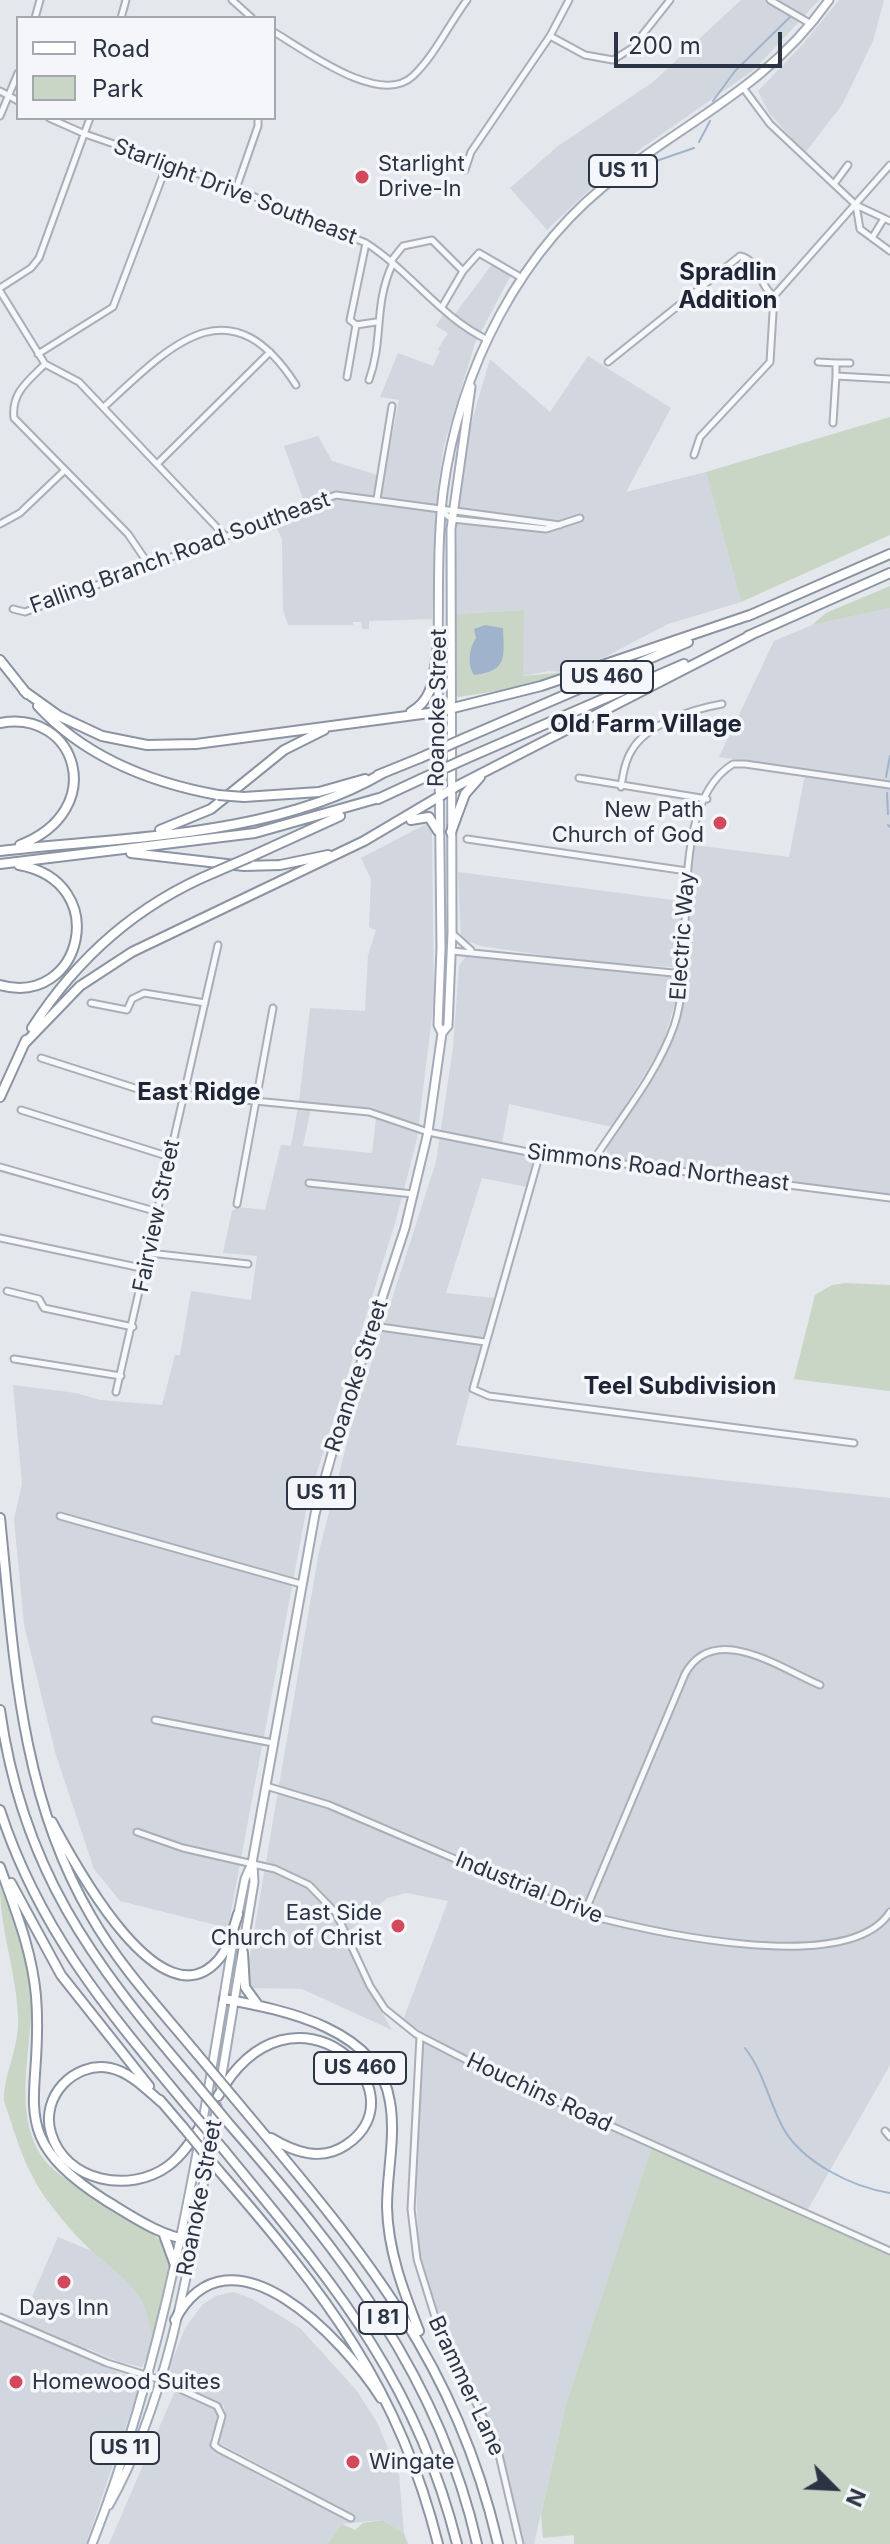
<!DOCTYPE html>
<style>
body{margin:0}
#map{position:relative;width:890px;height:2544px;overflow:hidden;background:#e4e7ec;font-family:Inter,sans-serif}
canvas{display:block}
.legend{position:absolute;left:16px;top:16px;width:260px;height:104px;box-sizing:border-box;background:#f4f6f9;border:2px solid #a4a8b1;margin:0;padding:10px 14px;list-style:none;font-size:24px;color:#2b3445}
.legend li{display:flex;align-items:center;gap:16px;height:40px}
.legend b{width:40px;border:2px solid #a4a8b1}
.north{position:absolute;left:794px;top:2448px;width:80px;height:80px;-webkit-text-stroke:6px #f4f6f9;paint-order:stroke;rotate:114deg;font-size:22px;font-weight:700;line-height:32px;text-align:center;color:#2b3445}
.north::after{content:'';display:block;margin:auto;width:28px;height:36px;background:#2b3445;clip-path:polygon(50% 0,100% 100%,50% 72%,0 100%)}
.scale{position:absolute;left:614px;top:32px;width:168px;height:36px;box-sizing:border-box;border:4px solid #2b3445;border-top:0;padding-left:10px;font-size:24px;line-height:28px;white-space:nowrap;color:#2b3445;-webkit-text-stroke:6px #f4f6f9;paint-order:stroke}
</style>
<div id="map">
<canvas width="890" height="2544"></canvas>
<ul class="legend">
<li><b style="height:10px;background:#fff"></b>Road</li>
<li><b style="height:22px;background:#c9d6c5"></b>Park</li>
</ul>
<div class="north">N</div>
<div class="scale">200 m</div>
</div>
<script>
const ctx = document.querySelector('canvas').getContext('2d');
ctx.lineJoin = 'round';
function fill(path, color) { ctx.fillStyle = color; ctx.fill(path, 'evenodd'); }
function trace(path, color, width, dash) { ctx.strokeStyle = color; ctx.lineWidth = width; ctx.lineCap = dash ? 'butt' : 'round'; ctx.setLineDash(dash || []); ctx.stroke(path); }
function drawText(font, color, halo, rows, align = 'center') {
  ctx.font = font + ' Inter,sans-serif'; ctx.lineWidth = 7; ctx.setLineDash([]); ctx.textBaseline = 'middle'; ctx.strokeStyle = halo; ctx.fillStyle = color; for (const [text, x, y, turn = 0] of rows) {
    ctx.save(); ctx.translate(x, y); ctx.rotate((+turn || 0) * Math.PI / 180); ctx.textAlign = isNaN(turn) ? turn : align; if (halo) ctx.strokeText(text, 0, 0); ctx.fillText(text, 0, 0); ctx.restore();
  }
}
fill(new Path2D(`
 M741,0H819L755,69L609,171L547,230L510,188L558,146L653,82Z
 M839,0H884L873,41L842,105L805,153L769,113L758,91L803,44Z
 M493,263L511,275L475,343L444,445L437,493L432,619L369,621V629H362L361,622H353V625H288L283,610L282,539L273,521L306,507L284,446L318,436L332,461L384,477L399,400L380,397L398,353L433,366L440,351L438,349L448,333L436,326L445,312L452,318Z
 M588,356L671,408L626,492L706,472L741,602L668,624L605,657L566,672L548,671L523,676V610L454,614L458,494L467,438L490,359L550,412Z
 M890,608V1195L608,1157L606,1146L673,1037L684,1004L687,968L589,962L481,946L461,939L458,872L689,902L693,845L789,857L806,770L719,757L774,641L812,625Z
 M428,823L432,832L434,1000L417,1139L396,1220L308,1501L228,1928L120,1901L94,1869L56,1755L24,1625L14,1519L22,1484L13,1385L76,1393L100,1400L162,1405L175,1355H180L191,1291L251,1300L257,1256L223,1253L232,1211L238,1207L265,1210L281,1145L291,1146L298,1107L311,1108L303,1146L372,1153L377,1110L299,1102L310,1008L365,1011L368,955L376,930L369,927L371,879L361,858Z
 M480,955L670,976L677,982L679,990L662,1046L612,1127L509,1104L501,1150L530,1155L534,1160L527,1187L482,1178L446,1293L495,1298L456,1445L647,1472L890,1498V2065L808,2209L655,2142L566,2404L534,2544H523L501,2448L439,2325L419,2254L415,2160L422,2047L427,2035L403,2020L448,1901L406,1893L387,1898L345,1935L356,1967L392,2030L302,1989L251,1988L247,1973L319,1551L353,1420L436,1162L453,1048L459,966L466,956ZM362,1814L464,1857L461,1866L360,1822Z
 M58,2237L92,2251L123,2275L141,2296L151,2322L152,2346L142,2367L119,2362L87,2348L83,2357L141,2382L86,2544H0V2321L18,2329Z
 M233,2292L251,2298L300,2328L357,2391L378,2424L399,2475L404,2533L382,2520L342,2524L327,2544H109L178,2384L171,2376L170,2366L185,2328L203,2304L216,2296ZM224,2404L225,2417L219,2443L276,2473L289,2483L285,2490L214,2450L210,2440Z`), '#d2d6de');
fill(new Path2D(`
 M890,417V535L741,602L706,472Z
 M890,586V608L812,625L826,613Z
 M524,610L523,676L566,672L523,687L458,697L455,690L454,614Z
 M845,1283L890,1285V1391L794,1379L815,1295L832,1285Z
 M0,1886C12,1916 26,1945 30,1978C38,2035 10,2099 39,2152C63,2195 167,2220 171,2262C173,2288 158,2321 152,2345C150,2294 129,2283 93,2252C76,2237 45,2201 35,2181C21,2157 13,2127 4,2101C3,2074 20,2049 18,2015C16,1971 0,1930 0,1886Z
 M652,2148L890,2253V2544H574V2535L543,2538L541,2514L566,2404Z
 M382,2520L404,2533L408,2544H327L342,2524L355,2530L363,2523Z`), '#c9d6c5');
fill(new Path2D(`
 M485,625L503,628C504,657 508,671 474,675C467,665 469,648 476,638L474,629Z`), '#9fb4cc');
trace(new Path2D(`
 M713,101L735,71L790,17
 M699,142L710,121
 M633,169L694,148
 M886,777L890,756
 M887,793L888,814
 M888,825L890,827
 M745,2048C763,2071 769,2101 782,2126C801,2162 852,2187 890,2193`), '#9fb4cc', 2);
const minor = new Path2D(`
 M232,0L252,18
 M770,0L811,24
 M35,18L40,0
 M121,18L126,0
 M274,32C306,51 380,107 413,76C435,55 449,24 467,0
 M550,36L585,55L613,60L632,48L670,0
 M744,89L770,124L856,205
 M0,91L18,101
 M0,116L18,73
 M49,118L85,134L192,171L366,243C410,271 441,318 488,340
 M465,170L471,152L550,36L569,0
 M834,184L848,165
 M236,189L258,126V118
 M890,221L856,205L860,229L890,251
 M872,238L883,220
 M391,261L403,246L432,240L463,271
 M0,288L31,268L39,258L90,118
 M0,291L45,364L79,382L225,536
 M774,296L890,165
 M442,307L463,271L479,253L522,278
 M356,325L376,322
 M38,354L113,307L168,162
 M608,362L740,256C759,259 759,287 774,296
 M818,362L836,363
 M45,364C28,381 11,393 14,418L128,534L149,565
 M836,376V363H850
 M347,377L356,325L350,320L366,243
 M369,380C384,339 373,305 393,263
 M104,407C170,346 229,281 296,385
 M833,423L836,376L890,379
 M694,455L700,437L770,362L774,296
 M159,462L270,352
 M377,499L392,406
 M442,512L452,519L546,529L580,518
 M0,524L20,513L65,470
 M13,609L25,612L336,495L560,525
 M579,778L707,799
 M621,787C623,774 625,761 632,750C647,724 693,709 722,704
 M467,839L687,871
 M452,933L471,950
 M452,951L683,974
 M91,1003L127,1010L132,999L144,993L205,1003
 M41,1058L141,1090L369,1112L428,1132L523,1151L890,1198
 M21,1110L170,1157
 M540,1153L473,1389L489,1396L854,1443
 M595,1158C622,1116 657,1074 674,1026C698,958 664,806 733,764H745L890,785
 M0,1167L158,1212
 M309,1183L413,1194
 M237,1204L273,1008
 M0,1238L146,1269
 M149,1253L248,1264
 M7,1291L39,1299L44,1308L133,1327
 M373,1326L485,1342
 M14,1359L121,1376
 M116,1392L218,945
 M60,1516L301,1584
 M155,1720L273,1743
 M266,1786L329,1805L584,1914C648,1931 848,1978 890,1912
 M137,1832L183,1848L275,1869L309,1885L336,1913L370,1986L385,2009L416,2034L484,2069L890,2251
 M584,1914L685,1674C714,1621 780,1668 820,1685
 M420,2036L411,2209L417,2259L440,2333L496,2442L520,2544
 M885,2131L890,2137
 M0,2317L107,2363L158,2379L217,2406L222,2416L214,2445L219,2449L351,2518`);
const major = new Path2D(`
 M438,649C439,597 437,544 443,492C459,370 520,247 621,173C698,115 771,82 829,0
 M438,670L441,948L438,1025L442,1033
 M237,1919L245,1879L252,1863L315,1514L336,1439L405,1228L428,1132L442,1033L448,1026L452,933L451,529L471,387
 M220,2086L254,1882L253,1865
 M109,2505C175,2388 193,2237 217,2106
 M92,2544C169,2348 200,2142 234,1935`);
const highway = new Path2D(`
 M748,616L890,554
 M748,636L890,573
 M0,660L27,694
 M24,691L59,716L102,736L147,745L196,744L437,712L541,686L750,615
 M38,706C85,757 152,783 218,795
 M411,712C436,698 433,672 438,647
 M0,723C76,708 110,810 20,845
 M465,738L688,642
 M465,759L684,664
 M378,775L420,758
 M244,797L319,792L365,779
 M378,799L421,779
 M411,820L429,817L438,831
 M160,830L211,809L284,750L324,730
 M451,832L465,794L480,777
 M0,851C123,837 274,837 383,773
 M131,853L244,866L280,865L328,855
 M250,857L340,816
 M0,864L255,833L379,798
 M0,985C82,1008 113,882 19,865
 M32,1028C77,958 137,905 213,873
 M24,1044L80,986L132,952L364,841L457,786L753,634
 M0,1097L26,1040
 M0,1518C14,1655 19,1793 91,1916C120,1967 161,2010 198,2055
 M0,1710C22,1868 91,1961 191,2078
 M0,1810C39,1930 108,2011 187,2106
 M52,1822C72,1859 161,2028 219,1959C230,1946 233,1929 238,1914
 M0,1867C15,1909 32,1950 36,1996C45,2100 0,2133 105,2200C133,2217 160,2236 193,2241
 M11,1883L61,1975L149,2086
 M243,1953L245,1987L258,2005
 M224,1999C285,2010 379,2029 390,2102C396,2136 387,2172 387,2207C388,2251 403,2290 419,2331
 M218,2096C292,1964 427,2091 346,2145C321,2162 294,2152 271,2138
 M234,2098C355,2243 454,2354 498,2544
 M160,2100L183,2127
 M161,2102C146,2089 130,2072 110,2068C74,2061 40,2097 51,2133C65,2182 130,2194 168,2166C183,2155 193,2139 202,2123
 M230,2125C341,2253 439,2375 477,2544
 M224,2150C330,2280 415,2376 457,2544
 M220,2172C324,2292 399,2387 438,2544
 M164,2235L176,2268
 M175,2320C230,2217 344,2340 381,2398`);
trace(minor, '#a9aeb7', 9);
trace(major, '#a3abb8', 11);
trace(highway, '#8b94a3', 12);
trace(minor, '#f7f8fa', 5);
trace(major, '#fff', 7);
trace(highway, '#fff', 8);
const highwayBridge = new Path2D(`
 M420,758L465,738
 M421,779L465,759
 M218,795L244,797
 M213,873L250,857
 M198,2055L234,2098
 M191,2078L230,2125
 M187,2106L224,2150
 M183,2127L220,2172`);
trace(highwayBridge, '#8b94a3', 12, []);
trace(highwayBridge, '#fff', 8);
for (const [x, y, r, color] of [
 [362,177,8,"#d1495b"],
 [720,823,8,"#d1495b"],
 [398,1926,8,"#d1495b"],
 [64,2282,8,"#d1495b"],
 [16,2382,8,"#d1495b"],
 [353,2462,8,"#d1495b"]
]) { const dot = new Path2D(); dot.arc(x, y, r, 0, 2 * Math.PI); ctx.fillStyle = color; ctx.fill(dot); trace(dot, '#f4f6f9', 3); }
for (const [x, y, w] of [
 [623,171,68],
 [607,677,92],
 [321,1493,68],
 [360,2068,92],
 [383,2318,48],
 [125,2448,68]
]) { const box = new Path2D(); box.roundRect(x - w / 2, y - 16, w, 32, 6); ctx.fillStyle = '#f4f6f9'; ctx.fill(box); trace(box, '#2b3445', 2); }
drawText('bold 20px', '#2b3445', null, [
 ["US 11",623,171],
 ["US 460",607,677],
 ["US 11",321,1493],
 ["US 460",360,2068],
 ["I 81",383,2318],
 ["US 11",125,2448]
]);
drawText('22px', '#2b3445', '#f4f6f9', [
 ["Starlight",378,164],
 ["Drive-In",378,189],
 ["New Path",704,810,"right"],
 ["Church of God",704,835,"right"],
 ["East Side",382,1913,"right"],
 ["Church of Christ",382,1938,"right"],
 ["Days Inn",64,2308,"center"],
 ["Homewood Suites",32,2382],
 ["Wingate",369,2462]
], 'left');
drawText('22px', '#2b3445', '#f4f6f9', [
 ["Starlight Drive Southeast",235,192,21],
 ["Falling Branch Road Southeast",180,553,-20],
 ["Roanoke Street",438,708,-89],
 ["Electric Way",683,936,-86],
 ["Simmons Road Northeast",658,1168,7],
 ["Fairview Street",157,1216,-78],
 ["Roanoke Street",357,1376,-72],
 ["Industrial Drive",529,1888,22],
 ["Houchins Road",539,2093,25],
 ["Roanoke Street",200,2198,-79],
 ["Brammer Lane",466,2386,65]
]);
drawText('bold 24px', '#1d2536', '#f4f6f9', [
 ["Spradlin",728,273],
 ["Addition",728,301],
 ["Old Farm Village",646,725],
 ["East Ridge",199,1093],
 ["Teel Subdivision",680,1387]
]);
</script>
